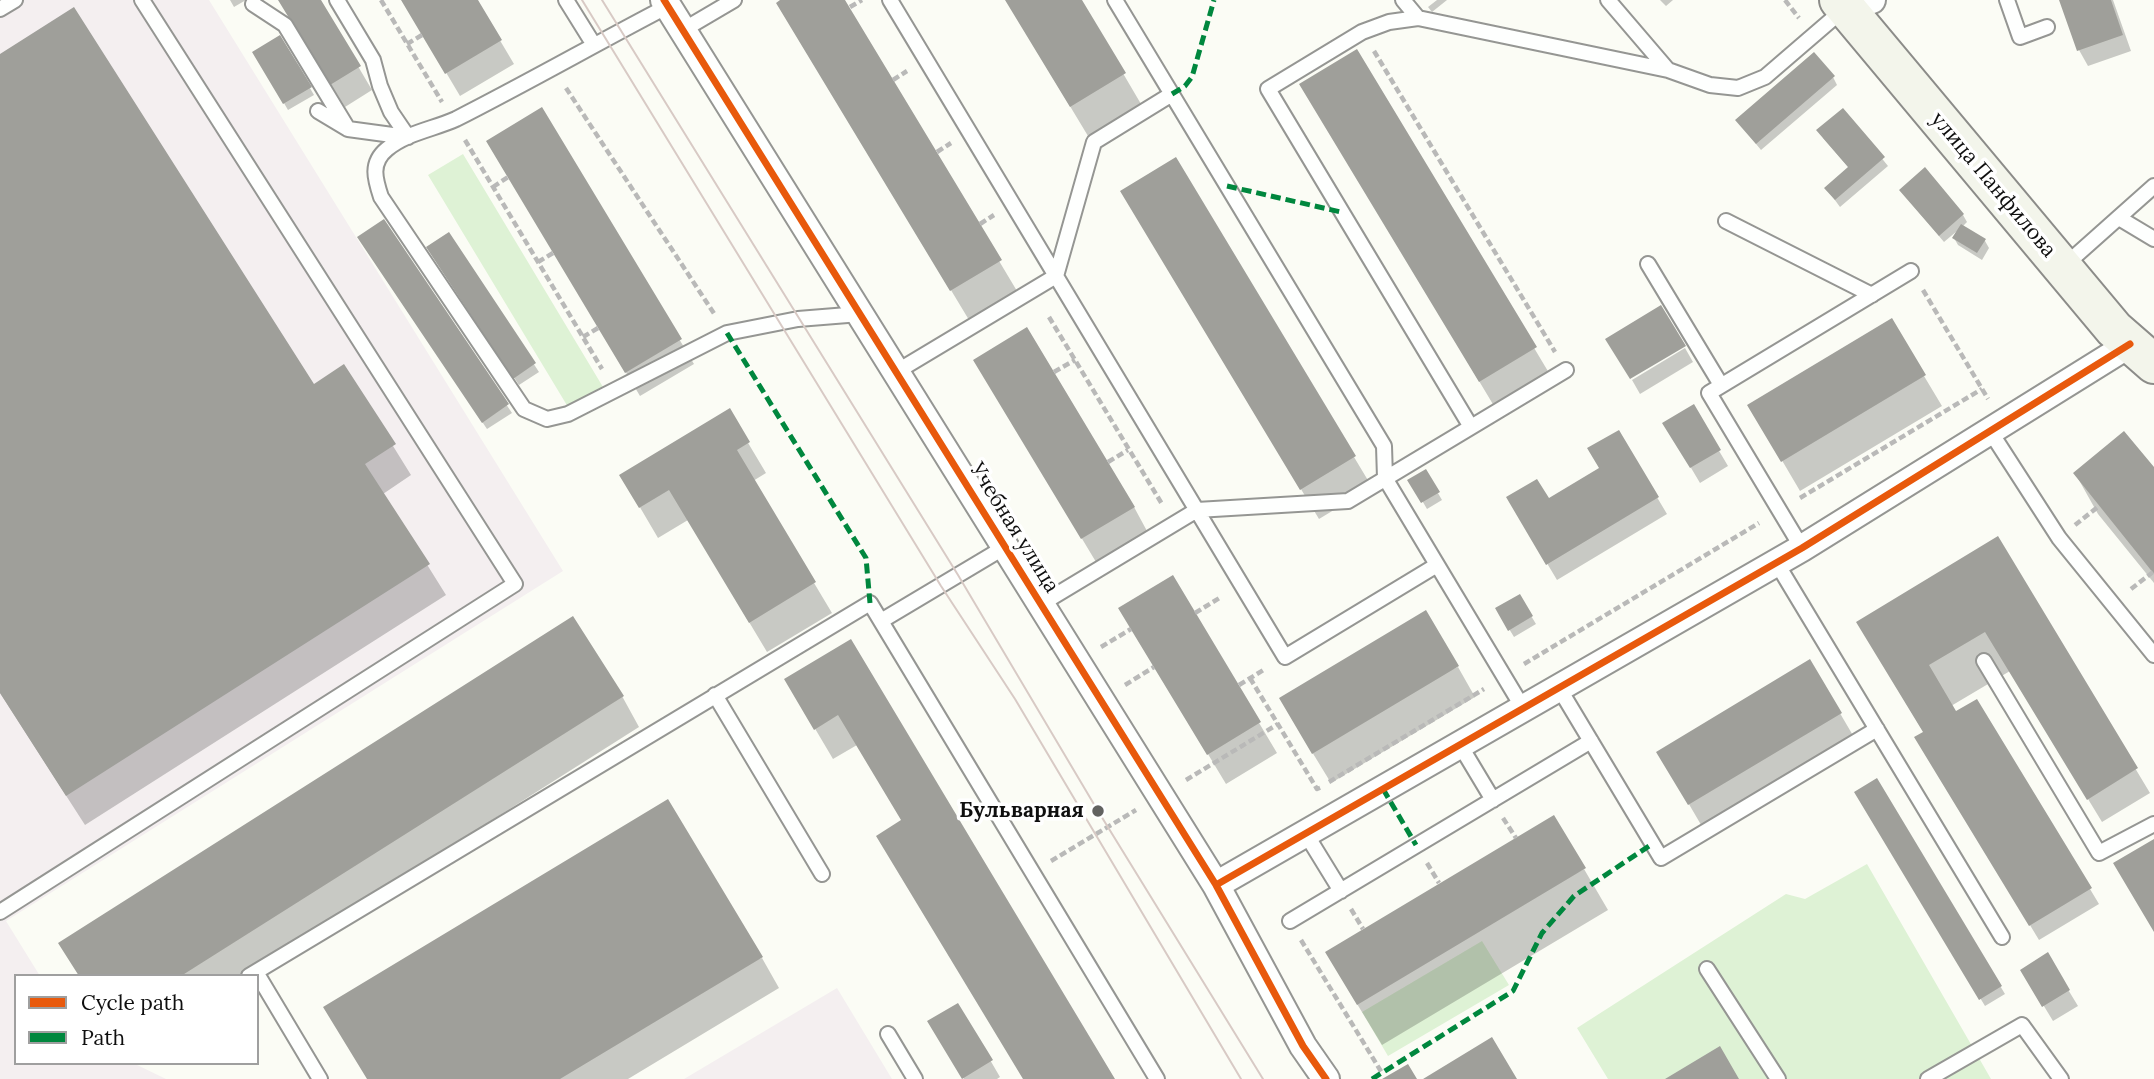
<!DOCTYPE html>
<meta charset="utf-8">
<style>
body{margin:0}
#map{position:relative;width:2154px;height:1079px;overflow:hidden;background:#fbfcf5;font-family:Lora,serif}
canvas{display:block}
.legend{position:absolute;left:14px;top:974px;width:245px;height:91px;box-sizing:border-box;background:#fff;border:2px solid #9f9f9f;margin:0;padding:9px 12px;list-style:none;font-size:21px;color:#0f0f0f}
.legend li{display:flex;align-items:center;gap:14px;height:35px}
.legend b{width:35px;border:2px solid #9f9f9f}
</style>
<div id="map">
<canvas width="2154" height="1079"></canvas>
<ul class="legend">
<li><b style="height:9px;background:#e8590c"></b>Cycle path</li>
<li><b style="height:9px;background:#00873e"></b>Path</li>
</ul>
</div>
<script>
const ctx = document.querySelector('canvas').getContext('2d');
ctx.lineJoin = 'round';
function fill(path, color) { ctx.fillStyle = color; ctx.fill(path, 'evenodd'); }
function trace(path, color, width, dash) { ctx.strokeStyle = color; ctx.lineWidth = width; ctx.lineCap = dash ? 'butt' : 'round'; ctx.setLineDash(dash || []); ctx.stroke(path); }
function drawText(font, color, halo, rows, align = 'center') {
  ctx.font = font + ' Lora,serif'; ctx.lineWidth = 7; ctx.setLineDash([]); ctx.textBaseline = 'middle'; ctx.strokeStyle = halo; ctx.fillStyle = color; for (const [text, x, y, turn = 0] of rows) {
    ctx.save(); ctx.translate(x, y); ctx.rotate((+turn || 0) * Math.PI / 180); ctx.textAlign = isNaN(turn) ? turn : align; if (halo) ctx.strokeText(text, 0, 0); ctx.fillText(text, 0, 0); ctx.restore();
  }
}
fill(new Path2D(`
 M0,0H209L563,571L6,921L40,976H16V1063H133L166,1079H0Z
 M837,988L892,1079H684Z`), '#f4eff0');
fill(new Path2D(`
 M463,154L603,387L568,407L428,175Z
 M1867,864L1991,1079H1608L1577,1028L1786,894L1805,899Z
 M1482,941L1509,985L1388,1056L1362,1012Z`), '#def2d5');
fill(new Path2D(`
 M230,0H246L234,7Z
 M279,0H319L372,90L345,107Z
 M403,0H476L514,64L460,96Z
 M784,0H843L1017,291L969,320L796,33Z
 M1006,0H1080L1141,104L1088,136Z
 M1437,0H1447L1432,12L1428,7Z
 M1660,0H1673L1666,6Z
 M2061,0H2113L2131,51L2088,66L2079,50Z
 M280,37L314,95L288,110L254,52Z
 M1357,51L1552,378L1497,411L1319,114Z
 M0,56L314,386L344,367L411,475L383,494L446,595L85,825L0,693Z
 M1833,77L1837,85L1761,150L1742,127Z
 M542,109L694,364L640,396L502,165Z
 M1843,110L1888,166L1840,207L1826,188L1849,168L1823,138Z
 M1906,197L1963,215L1967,222L1962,227L1985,241L1989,248L1982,260L1958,245L1954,238L1957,231L1944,242Z
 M383,221L512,413L487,429L363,245Z
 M1140,222L1354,457L1372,487L1319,519Z
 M448,234L539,372L519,385L433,254Z
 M1891,321L1942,406L1800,491L1750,406Z
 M1685,348L1693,362L1640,394L1632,380Z
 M989,384L1134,507L1147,531L1096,562Z
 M1693,407L1728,466L1700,483L1665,424Z
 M729,411L766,473L753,481L832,613L767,652L688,520L658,538L621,475Z
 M1618,432L1667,514L1557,580L1508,498L1548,501L1601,469Z
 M2154,470V583L2098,514L2075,473Z
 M1425,471L1442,500L1427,509L1410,480Z
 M1997,538L2150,793L2102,822L2010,671L1951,706L1956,714L1977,701L2099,904L2039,940L1930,760L1924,733L1882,663Z
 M1172,577L1277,753L1226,784L1138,638Z
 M1519,596L1536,624L1514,637L1497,609Z
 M850,642L1113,1079H1024L903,821L857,745L833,759L804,710Z
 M1810,662L1858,744L1707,835L1659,753Z
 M1458,667L1475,697L1331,783L1298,729Z
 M622,696L639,727L246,976H79Z
 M1876,781L2005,994L1985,1006L1856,793Z
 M1584,869L1608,910L1382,1045L1351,994Z
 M2047,955L2078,1006L2053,1021L2022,970Z
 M762,958L779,988L628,1079H368Z
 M958,1005L1000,1077L997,1079H964L930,1022Z`), '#0003');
fill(new Path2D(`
 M278,0H321L361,66L330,85Z
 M401,0H478L502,40L445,74Z
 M780,0H845L1002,260L950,291L776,3Z
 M1005,0H1082L1126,73L1070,107Z
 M2059,0H2111L2123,35L2077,51Z
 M74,7L314,384L344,364L396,444L365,464L430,564L66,796L0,693V54Z
 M280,35L312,87L283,104L252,52Z
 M1357,49L1537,347L1479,382L1299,84Z
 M1814,52L1835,76L1756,144L1735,120Z
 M542,107L682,339L625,373L486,141Z
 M1843,108L1885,157L1835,200L1824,188L1848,167L1816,130Z
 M1176,157L1356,456L1300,490L1120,191Z
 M1925,167L1964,214L1939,236L1899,190Z
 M384,219L509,404L482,423L357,237Z
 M1961,224L1986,239L1977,253L1952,238Z
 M449,232L536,363L513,379L426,247Z
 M1661,305L1686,346L1630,379L1605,339Z
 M1892,318L1926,375L1781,462L1747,405Z
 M1027,327L1135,507L1081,539L973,360Z
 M1694,404L1721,450L1690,468L1662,423Z
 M730,408L750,442L737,450L816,582L749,623L669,490L639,508L619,475Z
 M1619,430L1659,497L1546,565L1506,497L1537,479L1549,498L1599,468L1587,448Z
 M2124,431L2154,467V574L2073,473Z
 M1426,469L1440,492L1421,503L1407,480Z
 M1998,536L2138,768L2087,800L1985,632L1929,665L1956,711L1977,699L2092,888L2029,926L1914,737L1923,732L1856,622Z
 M1173,575L1261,722L1207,755L1118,608Z
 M1520,594L1533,616L1508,631L1495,608Z
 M1426,610L1459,666L1312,754L1279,698Z
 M573,616L624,696L181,976H79L58,943Z
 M851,639L975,846L1115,1079H1023L876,836L901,820L838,715L814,730L784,679Z
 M1810,659L1842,713L1688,805L1656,752Z
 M1877,778L2002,986L1979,1000L1854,792Z
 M668,799L763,957L560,1079H367L323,1007Z
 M1554,815L1586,868L1357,1005L1325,952Z
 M2154,839V932L2113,863Z
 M2048,952L2070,990L2042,1007L2020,970Z
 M958,1003L993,1060L962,1079L927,1021Z
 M1492,1037L1517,1079H1423Z
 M1720,1046L1739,1079H1665Z
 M1408,1064L1417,1079H1382Z`), '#9f9f9a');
const lane = new Path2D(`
 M337,0L373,60L380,86L391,112L408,137
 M566,0L594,45
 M890,0L1285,657L1437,565
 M1115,0L1384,446L1385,478L1523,708
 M1403,0L1418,18
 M1608,0L1668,70
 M2007,0L2020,37L2047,27
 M253,4L285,25L348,129
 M668,6C597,43 527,83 456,119C434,129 406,133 387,149C370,163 375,179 381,197L524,409L547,419L568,414L727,333L798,319L860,314
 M0,9L15,0
 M683,30L734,0
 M318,111L348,129L407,137
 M2119,218L2154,239
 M1726,221L1872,295
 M1648,264L1721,385
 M2063,267L2154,186
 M896,372L1056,276L1094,142L1172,94
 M1471,427L1268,89L1362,32L1389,22L1418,18L1668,70L1710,85L1738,88L1765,77L1844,9
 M1990,431L2059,538L2154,655
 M1802,548L1709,393L1911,271
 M1776,562L2002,937
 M1041,604L1197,510L1348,501L1566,370
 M881,621L1005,547
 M1984,661L2099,853L2154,824
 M1559,688L1661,858L1877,729
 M715,695L822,874
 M1460,745L1493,800
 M1306,834L1341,891
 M0,912L515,584L142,0
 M1290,921L1591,741
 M1707,969L1778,1079
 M256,972L320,1079
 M249,976L870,603L1157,1079
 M888,1034L915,1079
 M1928,1079L2022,1025L2061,1079`);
const street = new Path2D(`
 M664,0L1216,885L1303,1046L1326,1079
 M1845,8L1872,0
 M1216,885L1802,548L2130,344`);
const secondary = new Path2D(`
 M1839,0L2114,329L2154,364`);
trace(lane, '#959693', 18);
trace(street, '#959693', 30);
trace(secondary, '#8c8c89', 42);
trace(new Path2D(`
 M381,0L442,102
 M1785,0L1799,18
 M850,7L862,0
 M407,44L422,35
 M1374,51L1555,352
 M893,80L907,71
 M566,88L715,315
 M465,140L602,369
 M937,152L951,143
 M493,187L508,177
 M980,224L994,215
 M538,262L553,253
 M1923,290L1988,399
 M1049,317L1162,504
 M583,337L598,328
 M1054,372L1075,360
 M1108,462L1128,450
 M1800,498L1982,389
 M2075,525L2099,506
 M2131,589L2153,572
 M1195,613L1221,597
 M1101,647L1131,629
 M1524,664L1759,523
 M1250,678L1317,789L1322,787
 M1125,685L1154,667
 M1239,685L1265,669
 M1186,780L1278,724
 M1329,782L1484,689
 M1503,818L1516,838
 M1051,861L1136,810
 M1427,863L1439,883
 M1351,909L1363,929
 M1301,940L1382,1073`), '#b9b9b8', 4.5, [7, 3.5]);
trace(lane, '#fefffe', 14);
trace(street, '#fefffe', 26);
trace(secondary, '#f3f5eb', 38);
trace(new Path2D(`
 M582,0L941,586L1015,699L1241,1079
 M602,0L958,575L1098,811L1263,1079`), '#d8cac5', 2);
trace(new Path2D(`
 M1172,94L1185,86L1192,77L1214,0
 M1227,186L1341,212
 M727,333L866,558L870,603
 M1383,789L1416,845
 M1372,1079L1513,991L1542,933L1574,896L1652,844`), '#00873e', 5, [10, 5]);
trace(new Path2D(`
 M664,0L1216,885L1303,1046L1326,1079
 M1216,885L1802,548L2130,344`), '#e8590c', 7);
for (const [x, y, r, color] of [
 [1098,811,7,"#626260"]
]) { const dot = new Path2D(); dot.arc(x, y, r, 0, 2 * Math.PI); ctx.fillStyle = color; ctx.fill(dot); trace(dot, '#fff', 2.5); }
drawText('21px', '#0f0f0f', '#fff', [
 ["улица Панфилова",1993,185,50],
 ["Учебная улица",1014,528,58]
]);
drawText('bold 21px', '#0f0f0f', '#fff', [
 ["Бульварная",1084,811]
], 'right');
</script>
